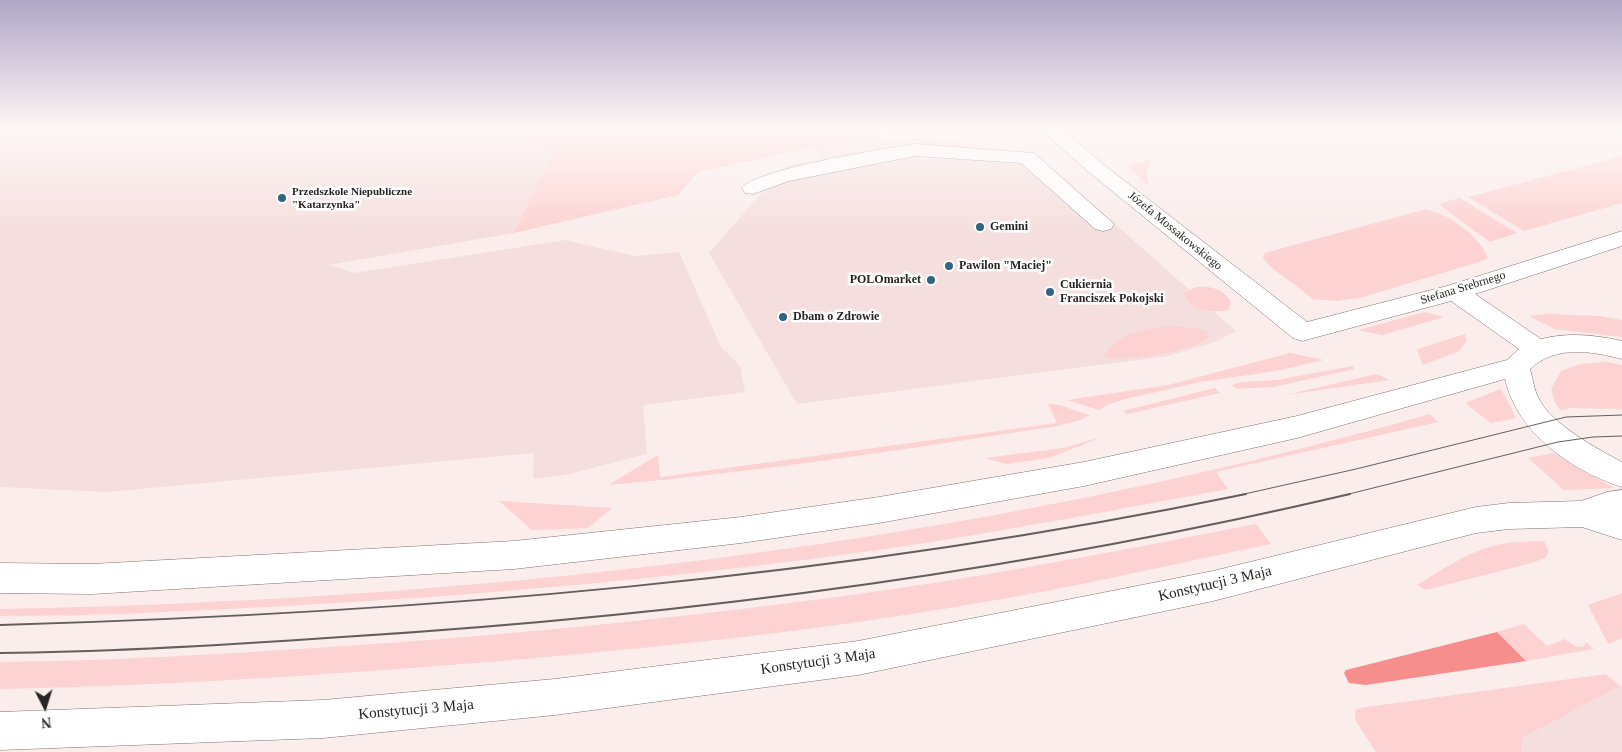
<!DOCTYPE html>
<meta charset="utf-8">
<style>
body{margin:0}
#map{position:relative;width:1622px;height:752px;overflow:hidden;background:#faedec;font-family:Georgia,serif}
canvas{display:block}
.north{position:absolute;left:20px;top:682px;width:50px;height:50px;-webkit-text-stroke:4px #fefefe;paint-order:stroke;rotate:175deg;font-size:14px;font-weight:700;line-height:20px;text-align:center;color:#282423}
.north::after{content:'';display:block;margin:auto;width:18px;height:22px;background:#282423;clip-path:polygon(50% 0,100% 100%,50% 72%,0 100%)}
</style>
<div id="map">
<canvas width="1622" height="752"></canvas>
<div class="north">N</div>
</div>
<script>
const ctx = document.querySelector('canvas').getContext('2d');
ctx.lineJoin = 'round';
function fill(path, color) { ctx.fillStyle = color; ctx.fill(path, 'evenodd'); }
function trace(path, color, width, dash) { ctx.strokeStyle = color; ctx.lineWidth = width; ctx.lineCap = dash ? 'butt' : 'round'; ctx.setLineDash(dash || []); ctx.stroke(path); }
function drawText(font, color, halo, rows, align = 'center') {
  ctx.font = font + ' Georgia,serif'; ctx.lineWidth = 5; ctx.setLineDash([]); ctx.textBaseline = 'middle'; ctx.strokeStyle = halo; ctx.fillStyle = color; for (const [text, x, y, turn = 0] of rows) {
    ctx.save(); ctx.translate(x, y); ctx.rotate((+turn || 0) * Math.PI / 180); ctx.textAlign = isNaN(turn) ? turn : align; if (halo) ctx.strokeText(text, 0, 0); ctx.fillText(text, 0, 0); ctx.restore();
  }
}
fill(new Path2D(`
 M7,128H513L553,152L514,233L329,265L355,273L565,240L635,256L679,252L721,347L740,366L745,392L643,405L647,454L565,475L533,479L534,453L107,492L0,487V144Z
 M876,132L886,143L928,137L971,144L978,150L990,147L1032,155L1036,154L1236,331L1215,342L1168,356L797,404L709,253L785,166L820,159L809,145Z
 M1622,685V752H1523V737Z`), '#f5dfde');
fill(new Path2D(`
 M513,128H902L698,172L678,195L514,233L553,152Z
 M1617,155L1622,156V203L1524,231L1468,197L1611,159Z
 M1152,159L1147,171L1148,185L1127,166Z
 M1460,198L1517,233L1490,242L1441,206L1440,203Z
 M1426,209C1448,214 1480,236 1487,257L1485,260L1360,298L1336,301L1313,299L1271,267L1263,258L1265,253Z
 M1196,287C1211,286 1222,288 1231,302L1228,310C1213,313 1189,311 1184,293Z
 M1425,312L1444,317L1382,335L1358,330Z
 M1550,314L1598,316L1622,320V337L1555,329L1528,316Z
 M1172,326L1196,328L1208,332L1209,337C1192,352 1125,363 1104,356C1116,332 1148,329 1172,326Z
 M1465,334L1467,341L1459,351L1423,365L1417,350L1421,348Z
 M1290,353L1324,360L1276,371L1200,382L1125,399L1109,404L1099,410L1067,400L1168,385Z
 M1606,362L1622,365V409L1572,408L1560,410L1555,402L1551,389L1561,371L1580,364Z
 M1353,366L1354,369L1273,387L1237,389L1231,385L1242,382L1277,380Z
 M1377,374L1389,380L1285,395Z
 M1215,388L1220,393L1127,414L1123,411Z
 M1501,389L1516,418L1491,423L1465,403Z
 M1048,404L1059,405L1090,415L1080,420L1058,426C908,449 759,472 608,485L658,455L660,477L1057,423Z
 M1430,414L1438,422L1216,472L1228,489C1114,510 1000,532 885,549C687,577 486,595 286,606C190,611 95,616 0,616V609C481,600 966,546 1430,414Z
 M1102,437L1049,458L1006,464L985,458L1063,448Z
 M1554,453L1614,488L1564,490L1528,458Z
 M499,501L612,508L588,528L532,530Z
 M1256,524L1271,544C1187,561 1103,581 1018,596C835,630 649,649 463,664C309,676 154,686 0,689V662C110,661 220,654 330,647C516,635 702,616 887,590C1010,572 1133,548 1256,524Z
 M1544,541L1549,551L1545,558L1531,563L1426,590L1417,585C1440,571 1464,554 1490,547C1507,541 1526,542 1544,541Z
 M1622,593V638L1608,644L1588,605Z
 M1524,624L1547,646L1565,639L1575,646L1583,647L1586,642L1594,649L1526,661L1497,632Z
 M1606,674L1620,686L1524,737L1522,745L1523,752H1376L1357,723L1355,719L1356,710L1360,708Z`), '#fcd3d2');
fill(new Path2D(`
 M1497,632L1526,661L1366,685L1349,683L1344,673L1346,670Z`), '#f68e8e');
const minor = new Path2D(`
 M1039,128H1061L1104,165L1307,322L1447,286L1622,231V246L1475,294L1541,339C1569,332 1595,335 1622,341V359C1590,351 1556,345 1530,369C1533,379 1534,390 1539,399C1550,423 1599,450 1622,462V487C1572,471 1517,433 1505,379L1297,438L1084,486L879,523L741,543L514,569L92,594L0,593V563L92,564L514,541L741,517L879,497L1084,462L1297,416L1507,360L1519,349L1451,301L1302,341L1293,338L1090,173Z
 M915,144L1034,153L1114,224L1111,229L1103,231L1095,229L1021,163L915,156L789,181L753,194L745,193L742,188C756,169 887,148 915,144Z
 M1622,490V540L1582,527L1509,529L1476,533L1213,601L858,675L555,715L323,738L0,750V712L323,700L555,679L858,641L1213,571L1476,507L1509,503L1581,501L1607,492Z`);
trace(minor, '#7e7272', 1);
fill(minor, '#fff');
trace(new Path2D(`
 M1240,495L1356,469L1566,417L1622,415
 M1345,495L1558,442L1593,437L1622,436`), '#645e5d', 1);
trace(new Path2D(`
 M0,625C418,613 836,579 1246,494
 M0,653C114,652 228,645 342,637C681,616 1019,572 1350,494`), '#645e5d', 2);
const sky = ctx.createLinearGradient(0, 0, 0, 233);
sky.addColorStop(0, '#afa6c6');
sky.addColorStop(0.55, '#fdf7f6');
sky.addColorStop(1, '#fdf7f600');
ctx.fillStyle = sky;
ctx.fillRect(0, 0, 1622, 233);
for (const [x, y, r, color] of [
 [282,198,5,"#306581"],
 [980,227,5,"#306581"],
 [949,266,5,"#306581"],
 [931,280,5,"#306581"],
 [1050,292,5,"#306581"],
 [783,317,5,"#306581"]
]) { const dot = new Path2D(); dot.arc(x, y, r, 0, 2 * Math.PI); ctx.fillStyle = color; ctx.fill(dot); trace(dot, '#fefefe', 2); }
drawText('bold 11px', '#282423', '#fefefe', [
 ["Przedszkole Niepubliczne",292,192],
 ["\"Katarzynka\"",292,205]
], 'left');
drawText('bold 12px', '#282423', '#fefefe', [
 ["Gemini",990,227],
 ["Pawilon \"Maciej\"",959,266],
 ["POLOmarket",921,280,"right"],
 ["Cukiernia",1060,285],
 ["Franciszek Pokojski",1060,299],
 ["Dbam o Zdrowie",793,317]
], 'left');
drawText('12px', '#282423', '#fefefe', [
 ["Józefa Mossakowskiego",1175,231,39],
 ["Stefana Srebrnego",1463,288,-17]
]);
drawText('15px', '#282423', '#fefefe', [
 ["Konstytucji 3 Maja",1215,584,-13],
 ["Konstytucji 3 Maja",818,662,-8],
 ["Konstytucji 3 Maja",416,710,-5]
]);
</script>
